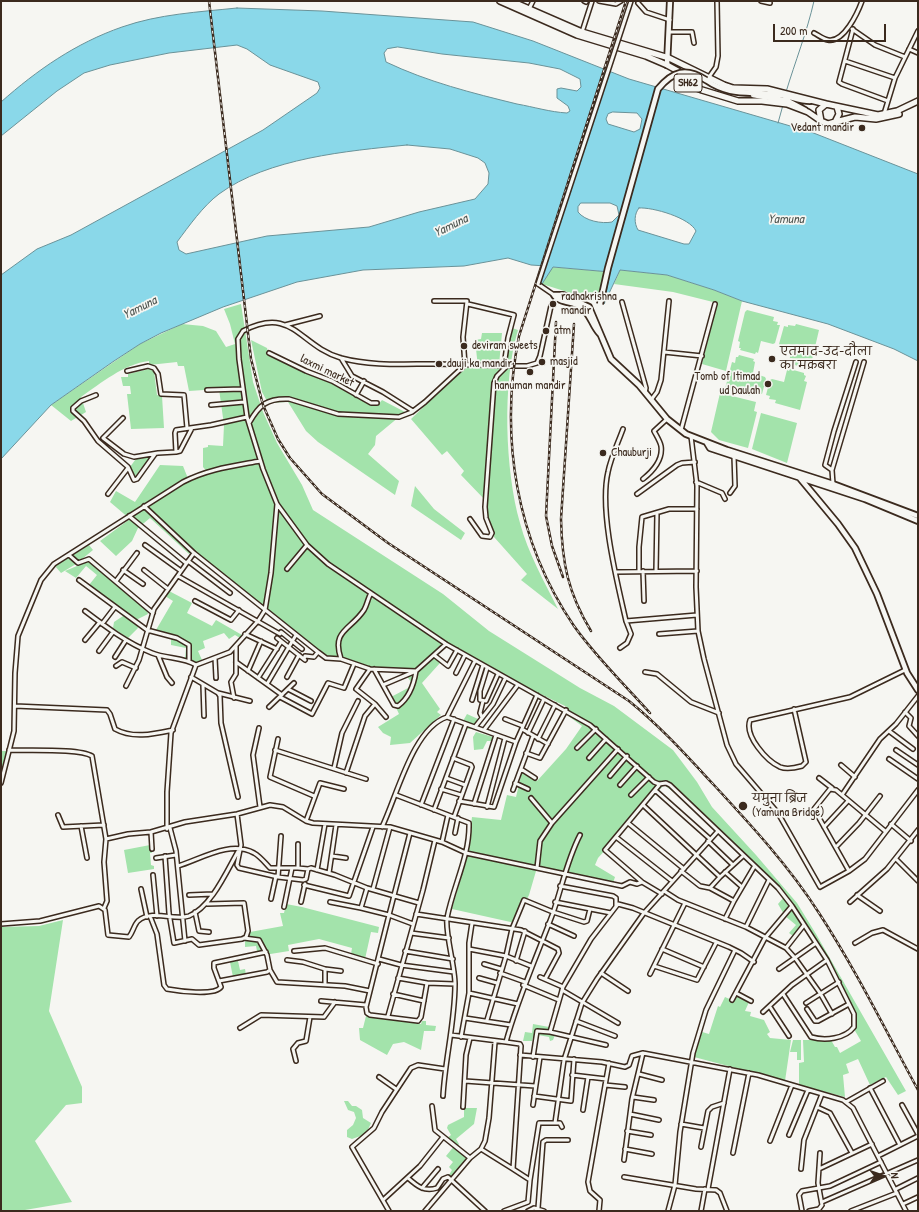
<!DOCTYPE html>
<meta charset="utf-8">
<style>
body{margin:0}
#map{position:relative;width:919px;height:1212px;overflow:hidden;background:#f6f6f2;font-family:"Patrick Hand",sans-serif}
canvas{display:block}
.frame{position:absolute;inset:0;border:2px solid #3b2a1e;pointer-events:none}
.north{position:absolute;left:863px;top:1156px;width:40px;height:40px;-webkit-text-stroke:3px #f6f6f2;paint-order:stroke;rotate:88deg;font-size:11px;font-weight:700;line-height:16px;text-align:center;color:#3b2a1e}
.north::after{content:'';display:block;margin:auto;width:14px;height:18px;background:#3b2a1e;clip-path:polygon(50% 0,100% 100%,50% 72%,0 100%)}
.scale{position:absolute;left:773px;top:24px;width:113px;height:18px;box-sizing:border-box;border:2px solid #3b2a1e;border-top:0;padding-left:5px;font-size:12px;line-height:14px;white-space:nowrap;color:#3b2a1e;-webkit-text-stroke:3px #f6f6f2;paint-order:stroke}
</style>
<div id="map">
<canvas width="919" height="1212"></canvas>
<div class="frame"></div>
<div class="north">N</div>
<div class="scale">200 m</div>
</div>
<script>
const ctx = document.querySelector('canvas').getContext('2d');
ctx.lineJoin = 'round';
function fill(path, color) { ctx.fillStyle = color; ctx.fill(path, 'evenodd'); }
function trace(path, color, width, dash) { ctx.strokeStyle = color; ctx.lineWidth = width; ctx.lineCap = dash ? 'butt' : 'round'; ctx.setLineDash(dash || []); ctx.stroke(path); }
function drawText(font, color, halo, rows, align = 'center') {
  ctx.font = font + ' "Patrick Hand","Playpen Sans Deva",sans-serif'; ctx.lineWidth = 3.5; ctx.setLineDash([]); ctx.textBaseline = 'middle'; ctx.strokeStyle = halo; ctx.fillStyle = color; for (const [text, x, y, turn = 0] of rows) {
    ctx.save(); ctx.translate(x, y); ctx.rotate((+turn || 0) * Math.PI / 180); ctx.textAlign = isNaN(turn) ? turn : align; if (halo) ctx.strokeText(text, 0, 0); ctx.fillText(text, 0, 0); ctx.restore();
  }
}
fill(new Path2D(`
 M552,267L610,272L604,297L596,301L542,284Z
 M620,270L667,275L714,290L742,301L726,371L702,364L717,303L673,292L614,284Z
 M241,304L253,382L263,412L277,443L302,485L313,510L443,594L489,631L580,688L614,706L673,750L697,782L712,807L756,855L797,903L816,934L906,1091L898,1095L886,1077L870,1085L858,1059L846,1064L849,1073L843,1075L845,1097L799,1085V1063L804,1062L803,1040H831L835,1047H837L840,1053L861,1041L851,1024L854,1018L852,1013L826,960L805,928L796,938L789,933L796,925L785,916L778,904L784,897L695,808L664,785L598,858L595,865L615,877L613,883L540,867L536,871L529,895L515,923L452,909L467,857L472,817L501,820L507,795L516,797L522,772L537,781L566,749L582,726L567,715V707L506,677L450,644L435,657L440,663L422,683L440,709L437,712L441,715L410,743L390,745L391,737L383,733L378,727L399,714L391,697L408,688L411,682L404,672L370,670L340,660L325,659L191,552L189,554L150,518L138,528L132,541L116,556L100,541L130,519L110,502L116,491L135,502L160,465L183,466L189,481L209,474L203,467V448L208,447V445L223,446L224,425L219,389L189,391L184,366H178L177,362L149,365V361C124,364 101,383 81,397L86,412L71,421L51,405L140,344L182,324L203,326L216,331L226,347L235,344L230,324L224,309Z
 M747,310L774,317L773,321L778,322L777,325H780L775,343L773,344L761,341L758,353L756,352L755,354L740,350L741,348H739L740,342L738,341L745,312Z
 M796,324L819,330L812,360H810L808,366L806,368L791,364V362L789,361L792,349L780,346L779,344L784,326L788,327V325L795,326Z
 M512,328L518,330C502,382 505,471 520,523C528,553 544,581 558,609L521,580L527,574L494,537L487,513L486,501L461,475L464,471L447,451L442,455L411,419L462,370L467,366L478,367L475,340L481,339L482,333H502L499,365H505L508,338Z
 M251,340L267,348L269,355L330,382L371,405L377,406L382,400L405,412L376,436L375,445L368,454L399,481L395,495L318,442L306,431L288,402L268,403L262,392Z
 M739,355L754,359L753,361L755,362L753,373L765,377L766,379L762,394L758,393L757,395L750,394V396L725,389L732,362L735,363L736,357H738Z
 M149,369L154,371L157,395L162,396L164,428L131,429L127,394H131L130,386H123L121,377H128V374Z
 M790,369L804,373V375L806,376L804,381L807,382L800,410L775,403L776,400L769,399L770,396L766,395L770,380L772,379L784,382L787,370L789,371Z
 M720,393L756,402L754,411L757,412L748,448L719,440L711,432Z
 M761,413L797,423L787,463L752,449Z
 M155,455L146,470L141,468L135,477L130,467L138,456Z
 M415,486L434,509L465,533L461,540L411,506Z
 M89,545L93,550L76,564L61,573L55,566Z
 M89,561L147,610L148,614L136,620L138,628L128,638L113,628L114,622L126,614L89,585L97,575L86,566L76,578L65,571Z
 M169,591L192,603L187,613L212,626L216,620L242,635L240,638L235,635L229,639L224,633L203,641L205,648L198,651L202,660L195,663L185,658L186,648L171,645V635L156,630L173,601L165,596Z
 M467,714L478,719L473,729H468L463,721Z
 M476,732L493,737V741H487L483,749L474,750L473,737Z
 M1,751H7L1,775Z
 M150,845L152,853H150L151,865L154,866V869L128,873L124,850Z
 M286,904L302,907L379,927L378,933L371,932L365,959L351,954L352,948L319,939L288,945L289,951L258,956L256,946L245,947V942L250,932L283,926L280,913H284Z
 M63,920L49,1011L82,1087V1103L66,1105L35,1141L72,1202L19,1211H1V927L39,926Z
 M238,961L240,970L245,969L246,975L233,977L230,962Z
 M737,996L749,1002L745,1011L751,1012L750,1016L764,1020L770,1032L767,1034L770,1038L791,1040L785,1081L694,1057L702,1032L709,1034L718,1006L720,1007L725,997L734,1001Z
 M366,1016L421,1024L422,1021H426V1025L436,1026L435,1031H424L421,1050L404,1042L393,1044L387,1055L360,1040L359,1028H363Z
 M533,1024L549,1027L548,1033L555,1035L553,1040L550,1041L549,1037L538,1035L533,1037L532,1041H523L525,1032L532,1033Z
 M793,1040H801V1060H797V1052H790Z
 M344,1101H348L352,1106H356L362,1110L363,1118L371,1123L366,1134L352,1139L347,1137V1130L353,1125L356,1118L354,1112L348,1110Z
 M464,1108H477L474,1124L456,1139L459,1144L456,1149L468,1158L453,1176L449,1175L452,1170L449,1167L453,1162L446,1156L455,1145L447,1138L451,1135L447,1128L448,1125L464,1117Z`), '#a3e3ab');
const water = new Path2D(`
 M237,8L322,11L473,22L533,41L629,79L811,132L918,174V361L894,349L828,324L742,301L714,290L667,275L620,270L604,304L610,272L553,267L542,284L540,283L546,266L531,265L508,258L464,266L363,270L297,282L223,307L161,333L140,344L114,361L51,405L1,459V275L37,249L71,235L263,130L317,93L320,88L318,82L270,65L247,49L237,45L169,53L110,65L84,73L57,91L1,136V102C37,70 76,43 122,27C159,14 199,12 237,8ZM398,47L442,54L529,63L560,69L580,79L581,87L577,91L561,88L557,89V98L568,106L570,111L567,113C550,112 534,107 517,104C472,93 428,82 386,62L384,53L387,49ZM613,112L637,113L642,119L640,129L634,132L608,124L606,119L608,114ZM407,145L450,149L478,158L485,163L489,173L488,184L475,199L419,212L369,227L267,236L186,254L179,250L177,242C189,226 203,206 219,194C268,158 347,151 407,145ZM581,203H610L617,206L619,215L612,222C602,224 585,221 578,212V207ZM639,208C653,207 690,218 696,231L689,244H684L638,230C634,223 634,214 639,208Z`);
fill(water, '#8ad8e9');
trace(water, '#6a9298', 1);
trace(new Path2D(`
 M786,92C795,62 807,32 814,1
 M778,123L783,105`), '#6a9298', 1);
const street = new Path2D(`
 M584,1L586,2
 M599,1L616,4L621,1
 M761,1L770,3
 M638,3L646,12L670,20
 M529,9L533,1
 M852,29L875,45L905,57
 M853,29L839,82L842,84L888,101
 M582,32L592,1
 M670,32H692L694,43
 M814,33C818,35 823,39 828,40C844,43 858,12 862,1
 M909,49L918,53
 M845,61L895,78
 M709,77L716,67L718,56L717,1
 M884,114L895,78L918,31
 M538,284L554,295
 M557,298L551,306L540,356L537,363L527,366C495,366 464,364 432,364C402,364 371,366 341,358C299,346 293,305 243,331L238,339L239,359L247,417L263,469L277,504L307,545L328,564L446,644L590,725L654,782L659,784L666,783L670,785L778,888L792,906L827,960L854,1014V1027C845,1039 825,1041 811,1037L783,994
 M434,301H467L463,337L465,365
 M622,302L646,388L645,393
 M468,304L514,315L508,338L504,366
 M285,325L320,316
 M664,352L702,356
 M269,353L306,371L332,381L371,403H377
 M341,358L352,376L383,392L413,411
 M127,371L148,366L154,368L158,374L161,394L184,395L187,428
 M207,390L242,389
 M96,395L81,401L73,408V411L84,421L98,441L128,467L134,480L137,479L155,454
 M356,395L364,381
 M651,400L657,392L661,380L669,301
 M211,405L244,402
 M123,418L103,438L124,454L134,457L158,453L176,452L175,433L176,430L211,425L247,417
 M249,423C259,405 267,398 289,399L338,414L399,417L412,412L425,402L465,365
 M681,430L715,304
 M691,436L697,486L696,587L698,631L704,659L727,745L736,764L778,813L820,887L849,871L865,859L918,790
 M176,452L180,451L192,428
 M832,470L825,465L834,431L856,362
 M643,479C653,471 663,459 661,446C660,441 656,435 654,431L667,419
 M696,482L722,493L725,499
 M833,484L832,470L864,362
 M730,493L735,486L734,456
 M108,494L128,468
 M637,494L677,465L682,463L695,462
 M144,506L194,553L318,652L326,658L341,659
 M129,516L186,563
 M470,519L482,536L490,537L492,533L486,518L485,507L494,383L497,376L507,366
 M145,545L181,571
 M69,555L78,563L89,559L153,613
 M188,561L230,593
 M287,569L307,545
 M123,570L143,584
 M144,570L168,589
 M639,571V547L642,517L669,509H697
 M643,571L644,601
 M656,571L657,513
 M616,572L697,571
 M178,576L280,634
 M79,580L147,630L177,638L189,645V661
 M116,581L137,553
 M371,593C368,598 367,605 364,610C351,630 331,630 341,659L370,669L416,671
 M195,601L231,620L239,610
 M85,611C106,627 127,643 152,653C167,659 183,657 196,665
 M626,621L697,615
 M102,624L115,607
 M281,632L302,649
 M245,634L277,649
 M659,634L698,631
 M277,638L305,660
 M85,640L100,622
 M620,648L627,643L631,634L626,621C617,581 599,511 608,472C611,457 618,443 623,429
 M99,651L113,632
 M158,655L167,677L172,683
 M434,655L448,666L457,650
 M115,657L126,640
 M215,658L216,678
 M304,659L305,656L314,657L318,652
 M236,662L282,695
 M116,666L122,662L136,668
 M487,668L480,691V700L486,701L498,674
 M370,669L356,689L375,704L386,717
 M374,669L394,705L398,706C409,698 414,684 416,671
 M248,671L261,641
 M645,672L657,674L691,702L719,713
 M456,673L465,655
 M191,677L218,693L220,696L221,723L238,797
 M287,677L299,655
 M258,678L281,642
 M267,684L296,635
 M203,685L204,716
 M383,685L416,671L446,644
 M126,686L139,660L154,609L194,553
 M288,689L311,701
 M218,693L250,701
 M280,697L312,714L328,683L344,688L354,664
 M234,698L231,682L236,674V646
 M472,700L483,665
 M15,706L107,710L110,714L115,729C133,739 154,734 173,730
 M269,707L294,683
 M794,709L806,762L802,766C795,768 787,770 780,767C767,761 744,736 750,720L850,697L905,670
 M905,712L911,718L909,726L918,736
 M447,717L516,742
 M482,717L480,713L483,701
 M505,719L523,726
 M475,727L493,704L505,679
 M259,728L253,755L260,807
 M522,729L548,744
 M484,730L517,686
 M889,731L913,749
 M528,733L544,699
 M278,739L270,777L314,796
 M538,739L555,705
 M577,748L596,729
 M9,750C27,751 80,748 92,756L106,839L104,862L107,901L104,908
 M275,750L366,779
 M896,750L918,765
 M526,753L540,758L566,710
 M453,758L471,765L472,767L454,817
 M589,758L606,739
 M889,759L918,779
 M841,765L855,777
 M334,768L342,733L358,701
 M521,769L535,778
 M346,773L365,716L375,704
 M610,776L627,756
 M446,778L465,785
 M819,778L832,788
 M1,783L14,731L15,673L18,636L41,580L54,564L183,482C208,469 233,466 260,461
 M515,783L528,789
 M660,784L605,850L642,882L662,894
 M620,785L637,766
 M441,789L461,795
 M513,790L533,736
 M655,790L710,839
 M396,795L469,823C470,856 453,886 447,918C445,933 455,966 455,984C455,1022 445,1059 443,1096
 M631,795L649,777
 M842,795L880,739L896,724L918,696
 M531,798L552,823
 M459,801L494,807L516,742L537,695
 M474,804L496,735
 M421,805L454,719
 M643,805L720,877
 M487,807L505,738
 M434,810L466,724
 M237,814L241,845L237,865L239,868L278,877L303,880L306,879L308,869L311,868L335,875L367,888L419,903
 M58,815L63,827L104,825
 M306,821L320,783L344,789
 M628,823L684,869
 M891,824L911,841
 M81,826L87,858
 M382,827C397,796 413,728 447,717L475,661
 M824,827L848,801
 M170,828L176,851L185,941
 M167,829V792L171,733L196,665L230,652L258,621L265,610L271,573L277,504
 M455,833L458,818
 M616,837L672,881
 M106,839L128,834L151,832
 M708,841L733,865
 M442,842L448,815
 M298,844V868L308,869
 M836,847L859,823L880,796
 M152,849L151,832L185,822L237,814L270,805L283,807L306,821L313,823L390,827L442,842L466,853L622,886L630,882L637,884L642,882
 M165,856L169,913L174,943L192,939L199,945L242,939L246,937L248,931L244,903L207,904
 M332,856L346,858
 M156,858L176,855
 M896,859L918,881
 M178,866C201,859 230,840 254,853C261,857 265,863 270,868H298
 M537,868L540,841L552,823L618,749
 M317,870L325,824
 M681,871L700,886L710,888L720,877L743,856
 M849,871L814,809L830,789L836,790L885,831
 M725,872L742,887
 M329,873L336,825
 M153,875L157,916
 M278,877L281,836
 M304,885L349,896L373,827
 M560,886L613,896L616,898V906
 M710,888L734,901
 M141,889L147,917
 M373,889L390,827
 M664,891L678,900L746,927L786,948L795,958L820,993L832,1014
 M189,895L213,894
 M857,895L880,911
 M271,899L276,876
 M301,902L305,884
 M330,902L361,908L367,888
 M555,902L611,913
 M850,902L887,869L918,830
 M284,907L292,868
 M361,908L389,915L410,833
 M195,912L199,931L209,932
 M416,914L521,930L558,949L559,953L545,979
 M150,916L157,934L164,985L167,989C178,991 215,996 221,987L214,968V963L266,952
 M725,919L734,901L754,867
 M1,924L40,921L99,906L105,910L108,935L129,937C133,932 134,925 138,921C152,909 175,921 189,916C212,907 228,868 240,848
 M413,924L389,915L366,1007L367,1013L370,1015L418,1021L421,1017L427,983
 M548,924L574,936
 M746,927L769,880
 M411,933L449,938
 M855,943L872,933L883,930L918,949
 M786,948L804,925
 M469,949L506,956L531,966
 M662,949L704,967
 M294,951L325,948L378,964
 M405,951L453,959
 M379,959L401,965L454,972
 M287,960L303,962L325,969V984
 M516,961L525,931
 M484,964L501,969
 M654,966L697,980L716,943
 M325,969L341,971
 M779,969L816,943
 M270,970L277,982L345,986L370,991
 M500,973L525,982
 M601,973L628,991
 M650,974L685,903
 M540,977L563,987
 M398,978L427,983L455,984
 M479,978L497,983
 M219,981L267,972L270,970L267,955L259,940L244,938
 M523,985L559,1000
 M562,990L618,1023
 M469,993L518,1004
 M736,993L751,1001
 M393,994L424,1001
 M732,1000L765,938L792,906
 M321,1001L366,1005
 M806,1003L839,982
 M770,1007L789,1036
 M807,1009L815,1021H818L849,1004
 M763,1012L792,985L827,960
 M388,1016L423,890L435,840
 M465,1018L511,1025
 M487,1020L506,956L512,929L524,900L553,912L584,922L587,921L590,909
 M576,1021L615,1036
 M240,1028L261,1015L324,1017L335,1002
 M550,1032L563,987L591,939L618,904L633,908L729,947L741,953L754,962
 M451,1035L506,1042
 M461,1037L469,993V943L472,923
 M520,1055L602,1062L625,1067L629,1065L632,1056L643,1053L758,1075L843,1100L853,1108L906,1211
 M533,1057L537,1031L550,1032L606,1045
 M296,1061L293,1049L298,1043L306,1041L310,1017
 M639,1074L662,1080
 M572,1075L606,1079
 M379,1077L396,1089
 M465,1081L535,1086
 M605,1085L625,1087
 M870,1088L900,1145
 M534,1096L571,1101L574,1059
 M633,1097L654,1100
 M846,1102L883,1081
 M533,1105L540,1057
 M902,1105L918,1134
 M432,1106L435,1130L470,1158
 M463,1107L466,1055L470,1038
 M817,1107L830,1113L852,1153
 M583,1110L588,1077
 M630,1114L659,1120
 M555,1123L564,1060L582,1003L597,979L644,913L718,831
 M681,1124L704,1128
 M627,1131L651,1135
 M789,1135L808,1090
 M770,1141L792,1085
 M701,1147L708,1111L712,1107L724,1103
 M481,1149L513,1169
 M625,1149L652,1154
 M733,1153L749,1073
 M878,1156L918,1136
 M624,1160L632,1099L643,1053
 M801,1169L804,1140L822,1094
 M819,1169L872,1144
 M624,1177L696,1189L716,1190L720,1193L727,1211
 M408,1178C417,1186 424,1192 437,1188L443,1179L448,1177L485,1211
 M530,1180L539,1123H560L562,1127
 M422,1188L438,1169
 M708,1189L730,1069
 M896,1189L918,1178
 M383,1200L420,1166L443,1137
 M822,1202L918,1160
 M903,1204L918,1197
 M538,1208L543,1142L546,1140H568
 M389,1211L352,1147L374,1128L382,1112L411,1068L418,1065L445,1069
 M425,1211L470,1158L481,1149L485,1141L489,1118L495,1042
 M504,1211L528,1202L530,1180L513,1169L521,1046L520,1044L506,1042C518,998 537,956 553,913C562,887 567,860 580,835
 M528,1211L534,1208L544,1211
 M599,1211L600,1200L590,1191L588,1182L609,1063
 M668,1211L675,1185L680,1132L693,1053L706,1010L735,950
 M701,1211L705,1189
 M802,1211L799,1195L802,1191L830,1186L881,1162
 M809,1211L819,1209L822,1205L818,1183L820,1153
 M851,1211L897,1193`);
const secondary = new Path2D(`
 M667,65L670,1
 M706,80C732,98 750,90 780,95C790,96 799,101 810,101
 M753,95L788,101L805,110
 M600,334C592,326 590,312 580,306C572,302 558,302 554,295H563L589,307L611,359L639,385L667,419L686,434L727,450L833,484L918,516
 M707,443L710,448L865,499L918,521
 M799,477L838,524L855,548L877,594L907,673L918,690`);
const primary = new Path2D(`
 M500,1L577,35L646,56L667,65L678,71L692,86L702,90L738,101H762L787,104L808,112L821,121
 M511,1L582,32L669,58L724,85L733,88L767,89L826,104
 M837,107L839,114L835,122L828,124L821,121L819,110L826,104L878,115L897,111L918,101
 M835,122L855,117L876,119L899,114`);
trace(street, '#3b2a1e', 6);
trace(secondary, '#3b2a1e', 8);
trace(primary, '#3b2a1e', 8);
trace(street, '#f6f6f2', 3);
trace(secondary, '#f6f6f2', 4.5);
trace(primary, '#f6f6f2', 5);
const rail = new Path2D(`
 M209,1L251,359L263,405L278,439L290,458L322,494L388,543L629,701C660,726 686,755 713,784C751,825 789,866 819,913C856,970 886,1031 918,1090
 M626,1L519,336C499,436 516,541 574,626C596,657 624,684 650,713
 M556,322L546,516L552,546L563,577
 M574,324L561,519C562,563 568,593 591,631`);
trace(rail, '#3b2a1e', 2.5);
trace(rail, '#f6f6f2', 1, [3]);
const streetBridge = new Path2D(`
 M538,284L631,1`);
const secondaryBridge = new Path2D(`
 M600,304L608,268L658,89C673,71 686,67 706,80`);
trace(streetBridge, '#3b2a1e', 6, []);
trace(secondaryBridge, '#3b2a1e', 8, []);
trace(streetBridge, '#f6f6f2', 3);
trace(secondaryBridge, '#f6f6f2', 4.5);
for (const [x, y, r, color] of [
 [862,128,4,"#3b2a1e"],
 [553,304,4,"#3b2a1e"],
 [546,331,4,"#3b2a1e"],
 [464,346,4,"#3b2a1e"],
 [772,359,4,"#3b2a1e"],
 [542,362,4,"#3b2a1e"],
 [439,364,4,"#3b2a1e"],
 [530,372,4,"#3b2a1e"],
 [768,384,4,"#3b2a1e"],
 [603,453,4,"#3b2a1e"],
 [743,806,5,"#3b2a1e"]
]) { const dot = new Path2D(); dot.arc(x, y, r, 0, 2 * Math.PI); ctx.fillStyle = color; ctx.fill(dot); trace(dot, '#f6f6f2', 1.5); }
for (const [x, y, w] of [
 [688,83,28]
]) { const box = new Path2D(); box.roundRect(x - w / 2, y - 9, w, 18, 3); ctx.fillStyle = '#f6f6f2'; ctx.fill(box); trace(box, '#3b2a1e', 1); }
drawText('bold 11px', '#3b2a1e', null, [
 ["SH62",688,83]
]);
drawText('12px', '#3b2a1e', '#f6f6f2', [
 ["Vedant mandir",854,128,"right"],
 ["radhakrishna",561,297],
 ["mandir",561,311],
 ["atm",554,331],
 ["deviram sweets",472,346],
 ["एतमाद-उद-दौला",780,352],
 ["का मक़बरा",780,366],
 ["masjid",550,362],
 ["dauji ka mandir",447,364],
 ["Tomb of Itimad",760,377,"right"],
 ["ud Daulah",760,391,"right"],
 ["hanuman mandir",530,386,"center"],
 ["Chauburji",611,453],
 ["यमुना ब्रिज",752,799],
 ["(Yamuna Bridge)",752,813]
], 'left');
drawText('12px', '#3b2a1e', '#f6f6f2', [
 ["laxmi market",327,371,26]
]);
drawText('italic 13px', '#4f5651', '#f6f6f2', [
 ["Yamuna",786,220],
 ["Yamuna",451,226,-26],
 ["Yamuna",140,308,-27]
]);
</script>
